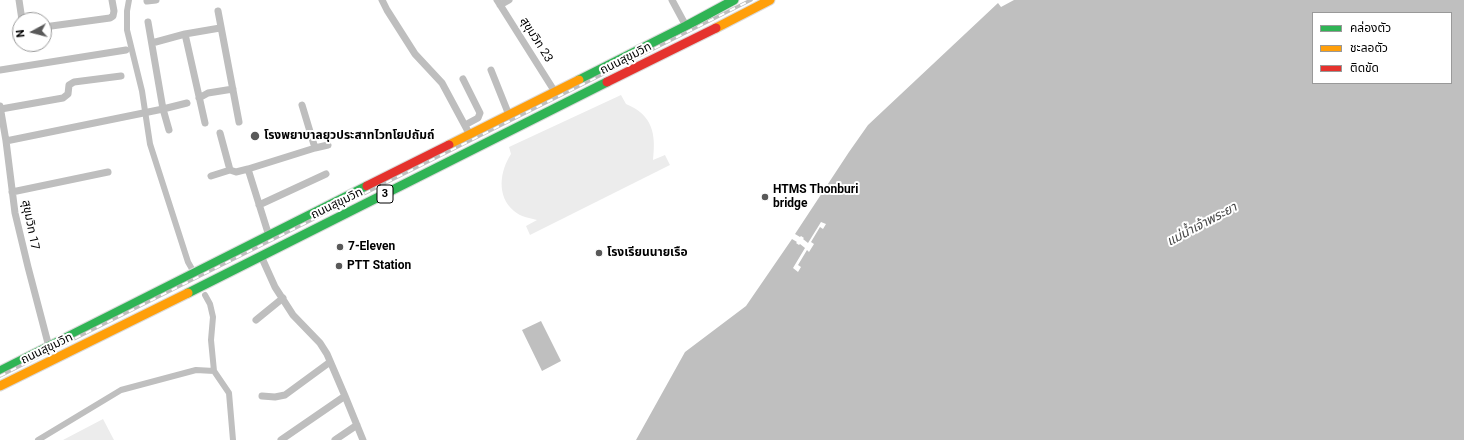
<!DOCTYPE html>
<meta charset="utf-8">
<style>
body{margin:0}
#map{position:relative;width:1464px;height:440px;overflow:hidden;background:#fff;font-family:Roboto,"Noto Sans Thai",sans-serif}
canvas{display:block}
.legend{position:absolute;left:1312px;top:12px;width:140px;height:72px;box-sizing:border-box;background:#fff;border:1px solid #999;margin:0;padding:5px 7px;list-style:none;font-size:12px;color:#000}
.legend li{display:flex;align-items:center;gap:8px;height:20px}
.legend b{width:20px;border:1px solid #999}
.north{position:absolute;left:12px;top:12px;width:40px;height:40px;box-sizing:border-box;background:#fff;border:1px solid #999;border-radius:50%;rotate:263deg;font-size:11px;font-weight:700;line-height:16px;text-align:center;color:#000}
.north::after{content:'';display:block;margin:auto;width:14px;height:18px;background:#595959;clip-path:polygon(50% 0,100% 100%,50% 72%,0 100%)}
</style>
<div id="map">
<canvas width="1464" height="440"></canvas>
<ul class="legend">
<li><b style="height:5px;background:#30b455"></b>คล่องตัว</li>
<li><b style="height:5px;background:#ff9f0a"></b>ชะลอตัว</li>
<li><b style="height:5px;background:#e5322d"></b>ติดขัด</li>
</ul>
<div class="north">N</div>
</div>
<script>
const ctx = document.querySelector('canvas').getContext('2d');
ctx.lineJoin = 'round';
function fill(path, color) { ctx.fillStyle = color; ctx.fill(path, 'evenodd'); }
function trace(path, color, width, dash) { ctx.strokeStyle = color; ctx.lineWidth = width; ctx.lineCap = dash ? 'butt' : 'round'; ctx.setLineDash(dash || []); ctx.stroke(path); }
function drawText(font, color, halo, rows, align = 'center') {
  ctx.font = font + ' Roboto,"Noto Sans Thai",sans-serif'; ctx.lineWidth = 4; ctx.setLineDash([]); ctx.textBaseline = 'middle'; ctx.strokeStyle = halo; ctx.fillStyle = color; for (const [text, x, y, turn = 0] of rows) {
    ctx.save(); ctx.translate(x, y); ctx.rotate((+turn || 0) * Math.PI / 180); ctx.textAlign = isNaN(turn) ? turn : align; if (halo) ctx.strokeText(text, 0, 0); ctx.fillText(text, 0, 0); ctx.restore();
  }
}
fill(new Path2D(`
 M621,95L626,104C653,115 656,134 653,160L665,155L670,165L530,235L526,226L537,220C529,218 521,217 514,211C496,196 500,171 511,154L509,147Z
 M103,419L114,440H63Z`), '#ececec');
fill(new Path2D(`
 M1014,0H1464V440H636L685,352L746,306L792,239L797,242L796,243L799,245L800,244L805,248L793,268L798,272L801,267L798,265L807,250L809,252L814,244L811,242L820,227L823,229L826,224L821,222L808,243L803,239L804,238L801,236L800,237L795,234L849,152L868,125L998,3L1001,7ZM1313,13H1451V83H1313Z
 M541,321L561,361L542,371L522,330Z`), '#bfbfbf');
trace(new Path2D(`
 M129,0L127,11V30L142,91L150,144L188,262L192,269
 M205,295L210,304L213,317L211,340L214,371
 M38,440L121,390L196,370L214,371L229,393L233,440`), '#bfbfbf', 6);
const fast = new Path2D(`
 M579,80L686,26L734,0
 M188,293L607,82
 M0,371L367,186`);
const slow = new Path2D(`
 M716,28L770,0
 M449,145L579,80
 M0,386L188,293`);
const jam = new Path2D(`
 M607,82L716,28
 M367,186L449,145`);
trace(fast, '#dbdbdb', 11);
trace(slow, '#dbdbdb', 11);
trace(jam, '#dbdbdb', 11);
trace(new Path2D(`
 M19,0L22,20
 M382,0L387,10L415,54L442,83L470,135
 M497,0L555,92
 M672,0L686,26
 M147,1L156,0
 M500,5L509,0
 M218,11L239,122
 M148,22L163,109L169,130
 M44,27L110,18L113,16L114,11L112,0
 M185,34L205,123
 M152,43L185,34L220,28
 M0,70L126,50
 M491,70L509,115
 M463,79L480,113L478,118L465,125
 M199,98L208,93L233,89
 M0,106L6,141L15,213L28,267L49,347
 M1,109L63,98L68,94L69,85L74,82L121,76
 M220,133L230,170L236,172L248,169L269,236
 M6,141L163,109L187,103
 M315,148L328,145
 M248,169L315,148L302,105
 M211,176L230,170
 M12,192L108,172
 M259,205L326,174
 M261,256L275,287L293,315L320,343L327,354L345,396L363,440
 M256,320L283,298
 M262,396L275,397L285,395L330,362
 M281,440L345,396
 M335,440L357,425`), '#bebebe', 7);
trace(fast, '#30b455', 9);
trace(slow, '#ff9f0a', 9);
trace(jam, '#e5322d', 9);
const rail = new Path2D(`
 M0,376L751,0`);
trace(rail, '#bebebe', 3.5);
trace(rail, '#fff', 2, [6]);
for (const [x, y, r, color] of [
 [255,136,5,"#595959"],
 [765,197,4,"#595959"],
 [340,247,4,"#595959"],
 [599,253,4,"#595959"],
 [339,266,4,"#595959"]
]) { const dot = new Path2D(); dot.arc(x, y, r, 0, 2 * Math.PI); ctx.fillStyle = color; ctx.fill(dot); trace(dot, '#fff', 1.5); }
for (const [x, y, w] of [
 [385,194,16]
]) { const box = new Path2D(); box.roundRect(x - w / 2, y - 9, w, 18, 3); ctx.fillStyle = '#fff'; ctx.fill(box); trace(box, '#000', 1); }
drawText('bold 11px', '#000', null, [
 ["3",385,194]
]);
drawText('12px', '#000', '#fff', [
 ["สุขุมวิท 23",536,40,58],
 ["ถนนสุขุมวิท",626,59,-27],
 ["ถนนสุขุมวิท",337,204,-26],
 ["สุขุมวิท 17",30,225,79],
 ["ถนนสุขุมวิท",47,349,-26]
]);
drawText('bold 12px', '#000', '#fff', [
 ["โรงพยาบาลยุวประสาทไวทโยปถัมถ์",264,136],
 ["HTMS Thonburi",773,190],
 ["bridge",773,204],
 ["7-Eleven",348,247],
 ["โรงเรียนนายเรือ",607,253],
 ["PTT Station",347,266]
], 'left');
drawText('italic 13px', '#444', '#fff', [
 ["แม่น้ำเจ้าพระยา",1202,225,-28]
]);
</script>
